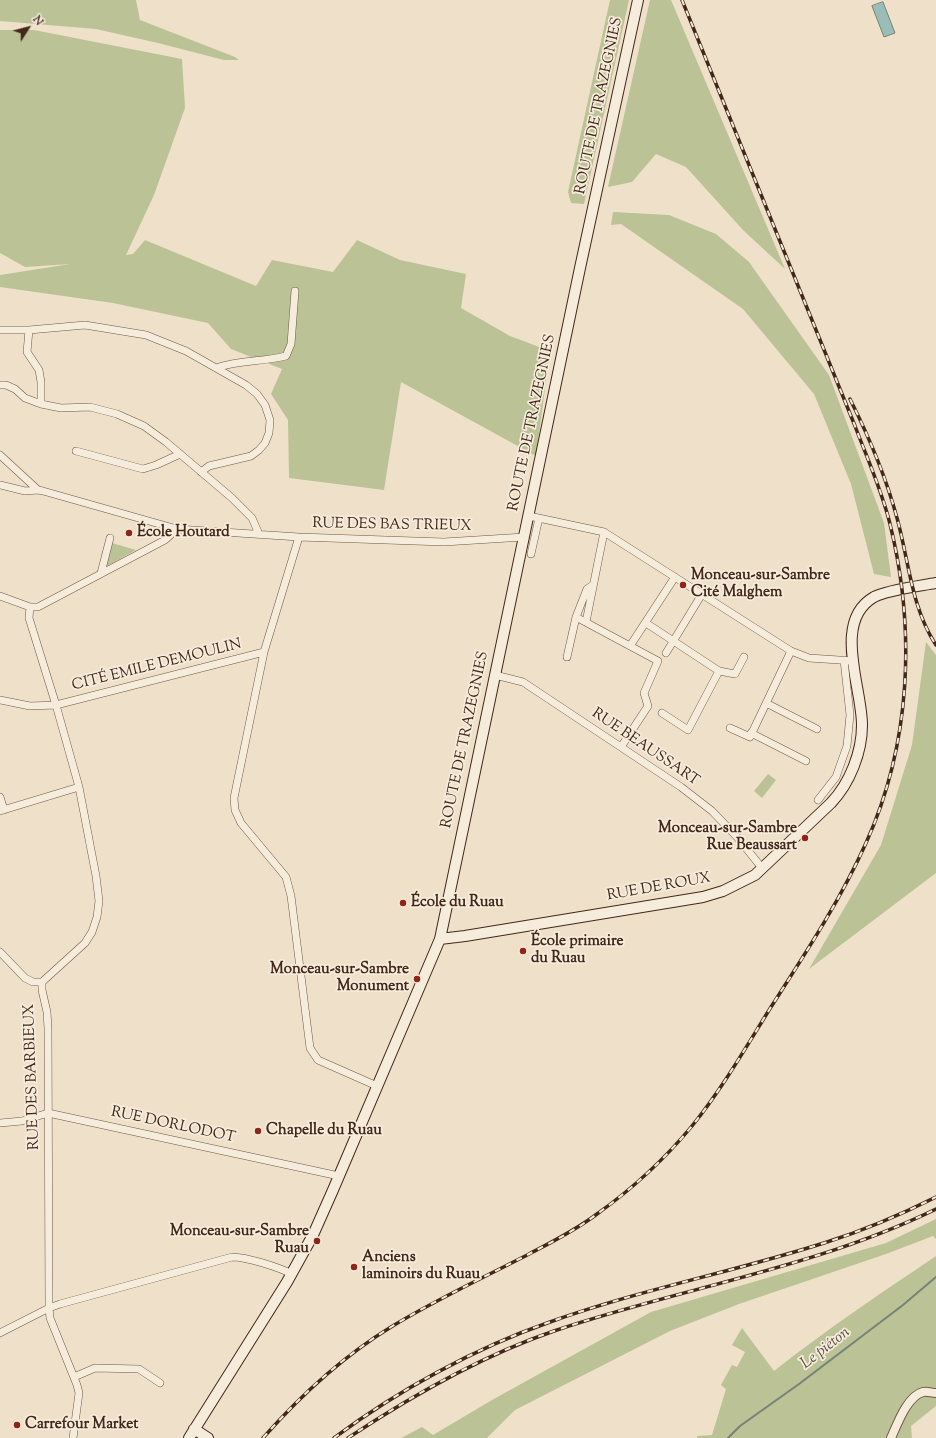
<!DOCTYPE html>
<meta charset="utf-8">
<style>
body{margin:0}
#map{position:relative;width:936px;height:1438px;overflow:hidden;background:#efe1c9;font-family:"Sorts Mill Goudy",serif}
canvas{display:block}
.north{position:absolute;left:8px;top:8px;width:40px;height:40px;-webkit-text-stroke:3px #f5ecdc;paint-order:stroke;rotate:54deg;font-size:11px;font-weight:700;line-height:16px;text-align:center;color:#432719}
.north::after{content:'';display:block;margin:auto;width:14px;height:18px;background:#432719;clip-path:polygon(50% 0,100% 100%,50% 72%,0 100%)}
</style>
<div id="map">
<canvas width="936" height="1438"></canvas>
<div class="north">N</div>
</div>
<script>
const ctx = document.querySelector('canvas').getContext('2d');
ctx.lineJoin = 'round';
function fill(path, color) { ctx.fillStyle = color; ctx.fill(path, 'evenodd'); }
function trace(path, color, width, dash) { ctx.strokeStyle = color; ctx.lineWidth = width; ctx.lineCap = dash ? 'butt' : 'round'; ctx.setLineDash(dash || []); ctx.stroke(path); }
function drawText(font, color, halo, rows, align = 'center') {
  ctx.font = font + ' "Sorts Mill Goudy",serif'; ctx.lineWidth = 3.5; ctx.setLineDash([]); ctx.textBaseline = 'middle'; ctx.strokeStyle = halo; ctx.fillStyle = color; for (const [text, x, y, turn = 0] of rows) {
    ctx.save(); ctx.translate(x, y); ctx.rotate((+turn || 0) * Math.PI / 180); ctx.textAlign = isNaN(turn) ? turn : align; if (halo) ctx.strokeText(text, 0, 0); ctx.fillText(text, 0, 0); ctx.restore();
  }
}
fill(new Path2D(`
 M0,0H136L140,20L235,57L239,60H224L158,43L96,29L0,21Z
 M610,0H629L584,204L571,203L568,192Z
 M650,0H671L785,269L743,230L686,167L656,154L632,182L608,187Z
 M0,30H34L182,59L185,108L154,195L126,255L133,254L145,240L256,286L272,260L333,272L357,240L400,260L466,274L461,308L510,336L550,351L536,456L401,382L384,490L289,478L288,420L271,394L282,369L231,349L208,323L113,303L0,287V275L70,264L25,267L0,253Z
 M613,212L669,215L716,234L749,262L829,375L884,523L891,577L874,574L851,484L814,394L743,309L621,224L611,225Z
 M112,543L136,550L105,567Z
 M926,642L936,655V873L809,969L881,845L912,745Z
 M768,774L776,780L762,798L754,791Z
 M936,1219V1239L933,1236L886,1254L739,1304L670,1331L515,1410L487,1438H401L422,1427L433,1435L492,1400L651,1312L886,1243Z
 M936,1256V1406L911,1426L912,1438H697V1436L712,1435L726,1389L721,1385L732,1365L737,1367L745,1352L732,1345L742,1328L774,1371C826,1330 881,1293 936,1256Z`), '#bbc295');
const water = new Path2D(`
 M883,2L895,33L884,37L872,6Z`);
fill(water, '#9abdb8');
trace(water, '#778178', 1);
trace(new Path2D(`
 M728,1438L740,1426L799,1384L903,1305L936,1277`), '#778178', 2);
const minor = new Path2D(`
 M0,330H29
 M216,368C238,360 263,362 286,356L291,344L295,291
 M0,385H6L15,389L25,398L41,404L61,408L90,407L117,414L144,426L166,442L232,498L252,518L259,534
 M41,404V382L39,370L27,352L29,330L85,325L146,335L186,351L246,385L257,394L265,405L270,420L269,433L265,443L259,450L251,456L209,466L201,472
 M76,451L143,469L156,465L180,454
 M0,455L38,490
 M0,485L25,491L38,490L43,491L177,529L299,537L444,542L524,537
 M529,516L604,532L791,651L809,658L854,661
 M299,537L264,652L234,798L235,810L241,823L286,877L291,896L310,1048L318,1060L377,1086
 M531,554L539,518
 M101,573L110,538
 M0,596L30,607H38L165,540L177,529
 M30,607L29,618L56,705L79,787L96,876L99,901L97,917L92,932L85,943L42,982V990L47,1012L48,1028L49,1308L50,1318L77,1385L79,1393L73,1438
 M576,617L658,661L644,693L648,706L621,747
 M586,622L604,532
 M646,623L719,671L688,730L662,713
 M630,646L675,577
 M666,653L702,594
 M567,657L576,617L587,589L593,585
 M719,671L735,674L744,657
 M495,675L523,682L681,787L712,811L738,838L762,868
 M0,700L30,706L56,705L264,652
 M766,703L817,729
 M730,728L750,737L791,651
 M751,733L806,761
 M0,797L4,810
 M818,800L836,777L847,746L850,715L844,660
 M0,811L79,787
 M0,952L25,978L33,982H42
 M0,1123L22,1121L48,1113L339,1176
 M0,1333L49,1308L60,1304L232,1257C247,1257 278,1267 292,1274
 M74,1377L95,1368L139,1369L160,1383`);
const tertiary = new Path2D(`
 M891,1438C897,1425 907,1396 923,1392C927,1391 932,1393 936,1393`);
const secondary = new Path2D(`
 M440,939L465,936L703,897L723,891L755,875L831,803C850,783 862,752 862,725C862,687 832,621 874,597C887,590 920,586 936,583
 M194,1429L208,1438
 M189,1438L287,1282L313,1235L333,1190L440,939L580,268L638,0`);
trace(minor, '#6e5645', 8);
trace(tertiary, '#6e5645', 10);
trace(secondary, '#432719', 12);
trace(minor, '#f5ecdc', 7);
trace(tertiary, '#f5ecdc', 8);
trace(secondary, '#f5ecdc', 10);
const rail = new Path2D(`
 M850,399C869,437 886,477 897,518C909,561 911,607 936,645
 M263,1438C301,1395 342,1357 391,1327C435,1300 483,1278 529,1254C552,1242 576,1230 597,1214C632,1189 664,1160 692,1126C722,1089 746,1047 771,1007C805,954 840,901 866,843C911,744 916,630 890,524C882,491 867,458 855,426L682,0
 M334,1438C397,1391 475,1348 550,1322C639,1290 733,1272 824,1243C862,1231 900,1215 936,1197
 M348,1438C413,1395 481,1356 554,1331C681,1288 815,1268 936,1209`);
trace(rail, '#432719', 3.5);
trace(rail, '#f5ecdc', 2, [6]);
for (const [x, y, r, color] of [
 [129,533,4,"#8f2418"],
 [683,585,4,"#8f2418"],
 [805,838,4,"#8f2418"],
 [403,903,4,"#8f2418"],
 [523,951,4,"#8f2418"],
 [417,979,4,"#8f2418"],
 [258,1131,4,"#8f2418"],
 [317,1241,4,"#8f2418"],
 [354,1267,4,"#8f2418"],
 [17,1425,4,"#8f2418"]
]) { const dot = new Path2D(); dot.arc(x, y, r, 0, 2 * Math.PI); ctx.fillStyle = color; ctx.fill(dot); trace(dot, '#f5ecdc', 1.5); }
drawText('15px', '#432719', '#f5ecdc', [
 ["ROUTE DE TRAZEGNIES",600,106,-78],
 ["ROUTE DE TRAZEGNIES",533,423,-78],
 ["RUE DES BAS TRIEUX",392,526,1],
 ["CITÉ EMILE DEMOULIN",157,666,-14],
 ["ROUTE DE TRAZEGNIES",466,740,-78],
 ["RUE BEAUSSART",645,748,34],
 ["RUE DE ROUX",659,888,-10],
 ["RUE DES BARBIEUX",33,1077,-92],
 ["RUE DORLODOT",173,1126,12]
]);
drawText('bold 15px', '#432719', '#f5ecdc', [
 ["École Houtard",137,533],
 ["Monceau-sur-Sambre",691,576],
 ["Cité Malghem",691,593],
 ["Monceau-sur-Sambre",797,829,"right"],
 ["Rue Beaussart",797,846,"right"],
 ["École du Ruau",411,903],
 ["École primaire",531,942],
 ["du Ruau",531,959],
 ["Monceau-sur-Sambre",409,970,"right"],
 ["Monument",409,987,"right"],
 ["Chapelle du Ruau",266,1131],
 ["Monceau-sur-Sambre",309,1232,"right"],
 ["Ruau",309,1249,"right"],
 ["Anciens",362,1258],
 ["laminoirs du Ruau",362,1275],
 ["Carrefour Market",25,1425]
], 'left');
drawText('italic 16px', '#594c41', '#f5ecdc', [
 ["Le piéton",826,1349,-38]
]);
</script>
